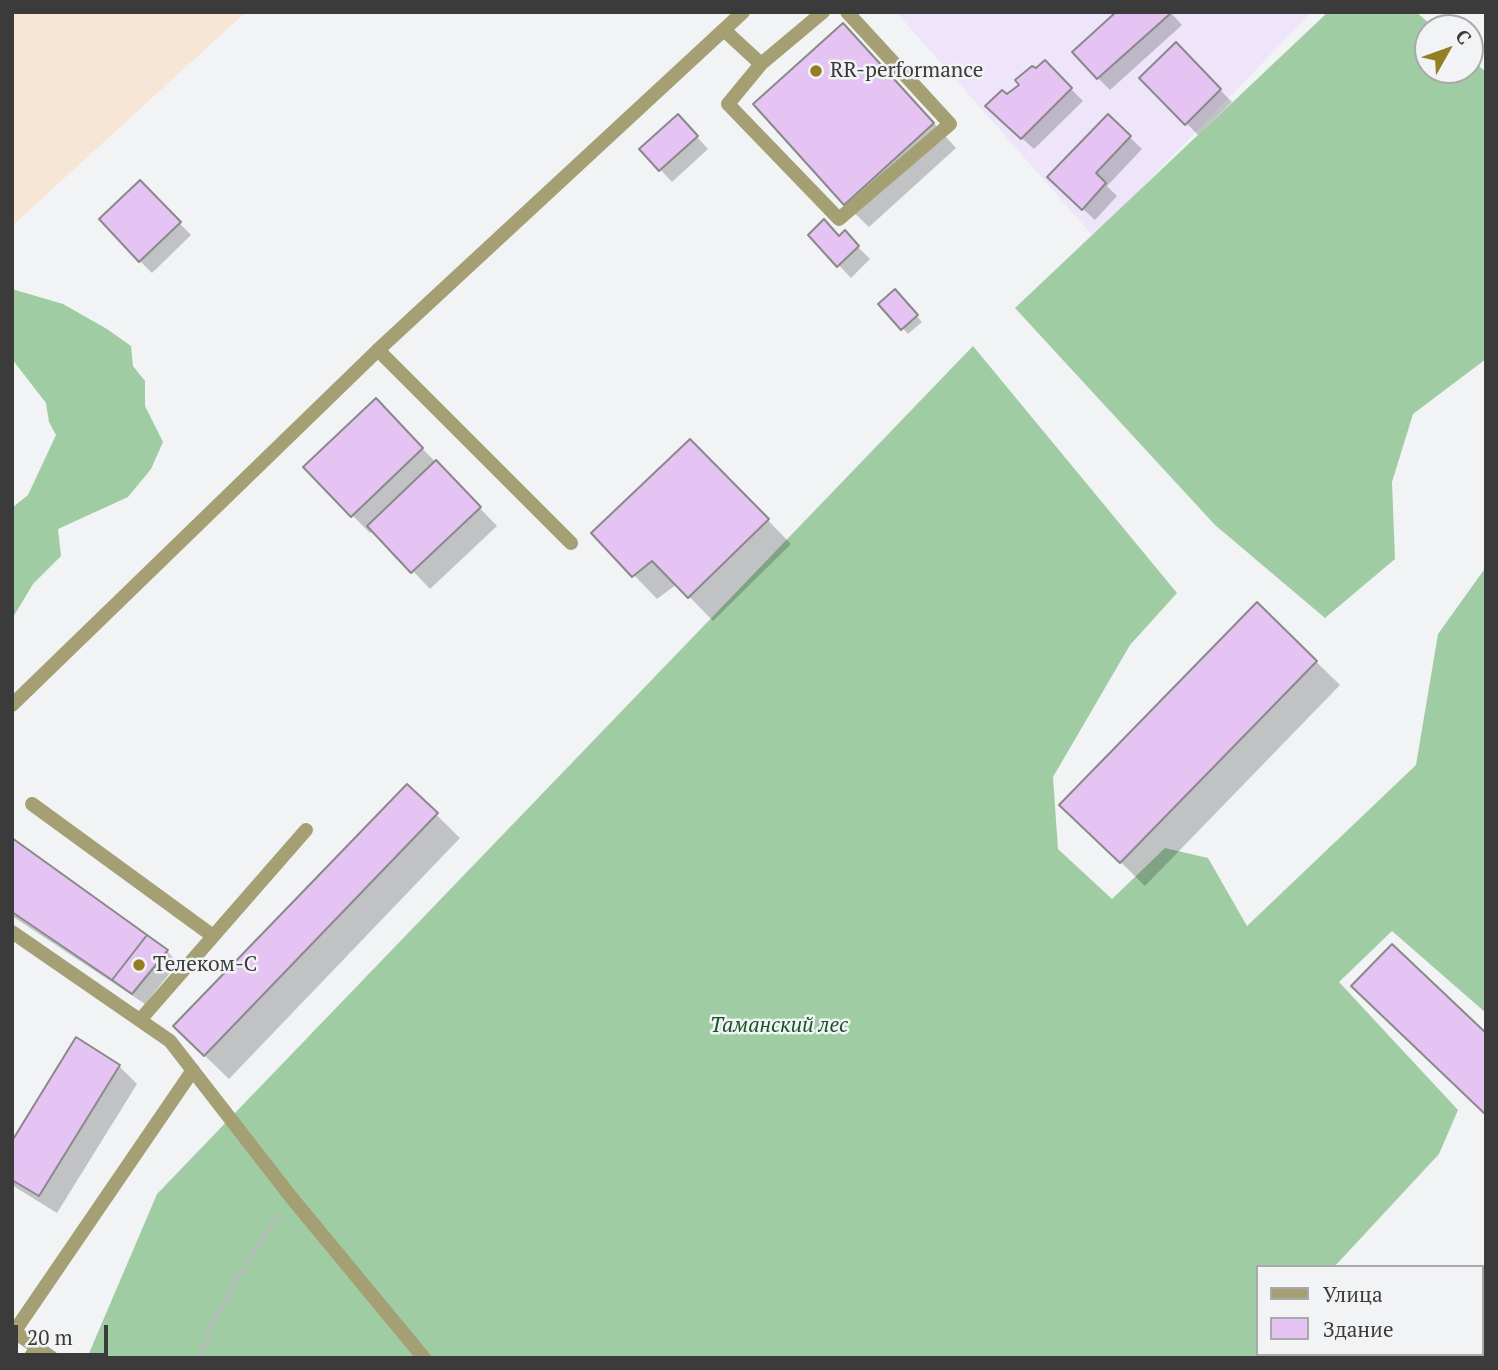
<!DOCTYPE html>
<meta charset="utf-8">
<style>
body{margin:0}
#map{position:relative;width:1498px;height:1370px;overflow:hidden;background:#f2f3f5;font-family:"PT Serif",serif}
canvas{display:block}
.frame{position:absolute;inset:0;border:14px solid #3b3b3c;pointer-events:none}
.legend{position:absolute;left:1256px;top:1265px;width:228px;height:91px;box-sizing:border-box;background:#f2f3f5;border:2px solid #a9a9ab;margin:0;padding:9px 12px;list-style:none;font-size:21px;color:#3b3b3c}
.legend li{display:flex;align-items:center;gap:14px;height:35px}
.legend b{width:35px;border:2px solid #a9a9ab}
.north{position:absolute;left:1414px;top:14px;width:70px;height:70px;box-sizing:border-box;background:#f2f3f5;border:2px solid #a9a9ab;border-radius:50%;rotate:50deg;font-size:19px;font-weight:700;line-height:28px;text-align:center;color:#3b3b3c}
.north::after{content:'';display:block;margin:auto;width:24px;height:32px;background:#937e25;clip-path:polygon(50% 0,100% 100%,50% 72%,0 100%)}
.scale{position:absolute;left:14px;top:1325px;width:94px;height:32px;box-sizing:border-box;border:4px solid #3b3b3c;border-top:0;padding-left:9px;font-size:21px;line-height:24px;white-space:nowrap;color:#3b3b3c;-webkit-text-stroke:5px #f2f3f5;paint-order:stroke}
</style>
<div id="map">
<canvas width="1498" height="1370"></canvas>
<div class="frame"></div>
<ul class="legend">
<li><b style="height:9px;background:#a59f74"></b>Улица</li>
<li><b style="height:19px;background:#e5c3f2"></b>Здание</li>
</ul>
<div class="north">С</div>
<div class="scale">20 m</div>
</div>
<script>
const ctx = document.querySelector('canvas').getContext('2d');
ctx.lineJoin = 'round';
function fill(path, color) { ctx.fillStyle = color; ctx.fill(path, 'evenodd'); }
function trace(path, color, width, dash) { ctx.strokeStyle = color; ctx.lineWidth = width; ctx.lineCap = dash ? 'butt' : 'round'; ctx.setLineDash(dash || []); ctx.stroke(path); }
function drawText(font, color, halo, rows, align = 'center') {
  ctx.font = font + ' "PT Serif",serif'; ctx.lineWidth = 5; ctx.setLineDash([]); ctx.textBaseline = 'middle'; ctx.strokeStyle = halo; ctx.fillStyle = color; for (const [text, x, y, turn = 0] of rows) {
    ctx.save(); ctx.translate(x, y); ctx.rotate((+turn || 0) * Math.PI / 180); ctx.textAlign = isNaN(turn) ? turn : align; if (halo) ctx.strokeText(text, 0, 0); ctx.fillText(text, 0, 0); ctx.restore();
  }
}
fill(new Path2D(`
 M896,12H1312L1094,237Z`), '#eee5fa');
fill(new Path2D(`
 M12,12H246L12,226Z`), '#f7e6d5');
fill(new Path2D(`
 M1328,12H1416L1435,28H1428V70H1470V58L1486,72V359L1413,414L1392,482L1395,559L1325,618L1215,525L1015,308Z
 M12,289L63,304L107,329L131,346L133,366L145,381V406L163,442L151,469L128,497L58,529L61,556L33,584L12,619V508L28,495L56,435L49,422L46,403L12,359Z
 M973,346L1177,593L1130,645L1053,777L1058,849L1112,899L1165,848L1208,858L1247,926L1416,765L1438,634L1486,567V1013L1392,931L1339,982L1458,1110L1439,1154L1334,1267H1258V1354H1269L1267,1358H87L157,1194Z`), '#a0cca4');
fill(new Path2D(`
 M1119,12H1170L1182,25L1110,90L1098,78Z
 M1176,45L1232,102L1198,135L1142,78Z
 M867,49L956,148L869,227L845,204Z
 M1045,63L1083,101L1034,149L999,118L1007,97Z
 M1108,117L1142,149L1107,186L1117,196L1095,220L1061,189Z
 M689,128L708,149L672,182L641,149Z
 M140,182L191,235L152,273L140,261Z
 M810,235L840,237L856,245L870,259L851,278Z
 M895,292L922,322L908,334L881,304Z
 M394,419L497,526L430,589L374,530L370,533L352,515Z
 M690,441L791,544L713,621L677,584L657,599L634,575Z
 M1257,604L1340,685L1145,886L1062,804Z
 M407,786L460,838L229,1079L199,1050Z
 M12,840L167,951L178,963L145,1004L12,916Z
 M119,1066L137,1084L57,1213L15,1187L12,1184V1144Z`), '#0003');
const building = new Path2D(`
 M1116,12L1171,13L1097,79L1072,52Z
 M843,23L934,123L844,205L753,104Z
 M1176,42L1221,89L1185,125L1139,78Z
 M1045,60L1072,88L1021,139L985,106L1002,90L1007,94L1019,85L1015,80L1032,66L1036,68Z
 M678,114L698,136L659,171L639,149Z
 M1108,114L1131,136L1096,173L1106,183L1082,210L1047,177Z
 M140,180L181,222L139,262L99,219Z
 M824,219L839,236L845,230L859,246L837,267L808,235Z
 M895,289L918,315L901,330L878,304Z
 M376,398L423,448L351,517L303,467Z
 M690,439L769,519L688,598L652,561L632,577L591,533Z
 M436,460L481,507L411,573L367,526Z
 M1257,602L1317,661L1120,863L1059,805Z
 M407,784L438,813L204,1056L173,1026Z
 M12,838L147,935L112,980L12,912Z
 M147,935L168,950L132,994L112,980Z
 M1392,944L1486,1033V1115L1351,986Z
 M76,1037L120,1065L39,1196L12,1180V1141Z`);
fill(building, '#e5c3f2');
trace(building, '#8a898a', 2);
trace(new Path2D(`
 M199,1358L213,1323L234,1283L279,1215`), '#b8b9bb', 4.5, [7, 3.5]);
trace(new Path2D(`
 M823,12L761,64L728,104L839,219L950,124L847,12
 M724,30L761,64
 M378,350L571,543
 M32,804L213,936
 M12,932L170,1041L291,1197L424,1358
 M140,1020L306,830
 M12,1330L52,1358
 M12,1335L193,1070
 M30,1358L38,1346`), '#a59f74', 14);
trace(new Path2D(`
 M12,705L378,350L743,12`), '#a59f74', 14);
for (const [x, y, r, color] of [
 [816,71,7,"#937e25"],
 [139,965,7,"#937e25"]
]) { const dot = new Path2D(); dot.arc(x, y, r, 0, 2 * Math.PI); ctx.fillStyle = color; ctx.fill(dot); trace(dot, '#f2f3f5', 2.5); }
drawText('21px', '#3b3b3c', '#f2f3f5', [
 ["RR-performance",830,71],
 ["Телеком-С",153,965]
], 'left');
drawText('italic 21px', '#145524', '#f2f3f5', [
 ["Таманский лес",779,1026]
]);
</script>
